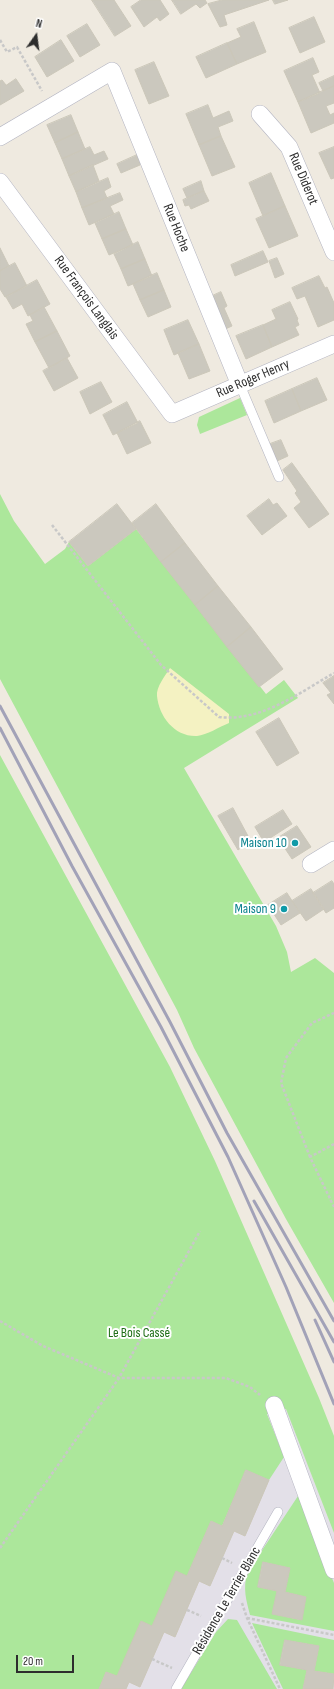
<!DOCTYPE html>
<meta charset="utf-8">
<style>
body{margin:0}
#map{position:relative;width:334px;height:1689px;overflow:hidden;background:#efeae0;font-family:"Sofia Sans Condensed",sans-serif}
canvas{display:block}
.north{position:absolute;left:16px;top:16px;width:40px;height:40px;-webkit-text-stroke:3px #fff;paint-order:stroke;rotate:14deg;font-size:11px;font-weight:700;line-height:16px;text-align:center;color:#2d2d2d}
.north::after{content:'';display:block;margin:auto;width:14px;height:18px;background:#2d2d2d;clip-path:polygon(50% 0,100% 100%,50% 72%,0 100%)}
.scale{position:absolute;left:16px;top:1655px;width:58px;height:18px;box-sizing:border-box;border:2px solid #2d2d2d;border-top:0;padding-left:5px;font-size:12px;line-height:14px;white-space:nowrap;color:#2d2d2d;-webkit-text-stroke:3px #fff;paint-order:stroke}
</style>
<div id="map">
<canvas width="334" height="1689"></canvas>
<div class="north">N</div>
<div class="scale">20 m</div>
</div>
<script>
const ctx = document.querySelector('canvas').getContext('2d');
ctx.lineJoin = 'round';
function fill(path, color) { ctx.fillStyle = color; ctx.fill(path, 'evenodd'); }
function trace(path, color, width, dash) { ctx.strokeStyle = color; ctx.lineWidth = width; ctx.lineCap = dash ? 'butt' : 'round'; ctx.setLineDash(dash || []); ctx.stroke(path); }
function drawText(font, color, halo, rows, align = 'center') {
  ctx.font = font + ' "Sofia Sans Condensed",sans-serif'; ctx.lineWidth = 4; ctx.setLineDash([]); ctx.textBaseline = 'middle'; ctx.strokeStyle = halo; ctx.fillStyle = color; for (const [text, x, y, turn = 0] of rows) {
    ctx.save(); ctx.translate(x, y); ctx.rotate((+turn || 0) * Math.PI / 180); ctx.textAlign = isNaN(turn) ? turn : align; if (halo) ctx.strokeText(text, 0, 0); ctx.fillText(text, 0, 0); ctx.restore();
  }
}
fill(new Path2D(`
 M286,1408L334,1533V1689H72L251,1418Z`), '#e3e0e8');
fill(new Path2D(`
 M240,398L247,415L200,434L197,425L199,417Z
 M0,494L14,521L45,564L65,549L69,542L88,566L136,529L266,694L284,680L298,698L184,768L276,926L287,952L291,972L315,958L334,973V1303L286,1219L194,1048L177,1010L0,679Z
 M0,755L170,1067L215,1161L319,1398L334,1436V1533L286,1409L267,1414L284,1457L269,1480L246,1470L222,1526L211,1521L187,1576L117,1676L106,1672L99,1689H0Z
 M298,1496L334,1583V1631L250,1615C246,1599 243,1590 247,1573ZM263,1562L290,1568L285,1592L306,1597L301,1620L273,1614L277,1591L258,1587Z
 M228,1619L237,1620L277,1689H181L216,1632Z
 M252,1623L334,1640V1674L314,1671L319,1646L285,1640L280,1665L307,1670L303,1689H283Z`), '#ace79b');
fill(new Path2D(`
 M170,668L229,714V723C219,727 207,735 197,736C175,737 159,717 157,696C156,687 165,676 170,668Z`), '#f4f2c2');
const building = new Path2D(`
 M92,0H114L131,26L115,36Z
 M141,0H160L169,14L160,21L157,17L144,27L131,7Z
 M172,0H205L207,3L200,8L196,4L181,14Z
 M222,0H269L224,15L227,25L220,27L208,4Z
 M273,0H288L275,4Z
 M314,17L325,42L300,53L289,28Z
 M254,22L266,52L237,64L227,43L241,37L237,29Z
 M87,24L100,45L80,57L67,36Z
 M61,40L74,61L47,77L35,57Z
 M227,43L237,64L206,78L196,57Z
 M313,58L319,72L312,75L320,93L298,102L284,71Z
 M154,62L169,96L149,104L135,70Z
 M334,76V86L323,91L319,83Z
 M16,79L24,91L0,105V81L2,80L6,85Z
 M334,86V103L326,106L330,115L334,113V123L311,133L298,102Z
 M208,105L213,118L229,111L233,121L218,127L221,136L199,145L186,114Z
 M71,115L78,132L55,143L47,125Z
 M78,132L85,149L62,159L55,143Z
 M221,136L235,167L212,176L199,145Z
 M90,147L94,155L104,151L108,159L69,176L62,159Z
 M334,147V178L331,179L319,153Z
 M137,155L140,165L121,173L117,164Z
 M93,165L99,181L76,192L69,176Z
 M271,173L285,206L263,216L249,183Z
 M108,178L111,187L104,191L107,198L82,208L76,192Z
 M201,181L204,191L187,198L183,189Z
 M204,191L209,201L191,209L189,205L185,206L183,200Z
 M120,193L123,200L110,206L114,214L89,225L82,208Z
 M285,206L298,236L269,248L256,219Z
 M119,212L126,229L102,239L95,223Z
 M126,229L133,245L109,255L102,239Z
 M138,242L145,259L121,269L114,254Z
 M0,248L9,266L0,271Z
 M263,251L268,262L235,276L231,265Z
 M277,258L284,274L275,278L269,261Z
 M145,259L152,276L128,286L121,269Z
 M15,263L27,286L5,297L0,289V271Z
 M157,273L164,290L140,300L133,284Z
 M319,276L325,288L327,287L334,303V320L318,327L305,296L297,299L292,288Z
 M37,280L50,304L28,316L22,304L13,309L6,297Z
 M164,290L171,307L148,317L140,300Z
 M221,292L227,306L224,308L232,326L223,330L208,298Z
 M290,302L298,319L297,320L299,325L295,327L299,335L272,347L263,325L276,319L272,310Z
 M44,307L57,331L35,342L26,324L33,321L30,315Z
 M188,320L199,344L174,355L164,330Z
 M263,325L272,347L246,359L236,336Z
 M57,331L70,356L49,368L35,342Z
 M199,344L210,371L189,379L178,353Z
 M67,358L78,378L54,391L43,371Z
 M317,378L327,400L301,411L292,389Z
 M101,382L112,402L90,414L80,392Z
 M292,389L301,411L274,423L265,401Z
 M127,402L138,423L113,435L103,415Z
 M140,421L151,443L127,454L117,433Z
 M281,440L288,456L277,461L270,444Z
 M292,463L329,514L309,528L294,508L301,502L295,493L297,491L283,470Z
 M269,499L273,505L277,503L287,516L262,535L247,516Z
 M117,504L136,529L88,566L69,542Z
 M156,504L185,543L161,562L132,523Z
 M185,543L218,586L195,605L161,562Z
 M218,586L251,627L227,647L195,605Z
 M251,627L283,669L259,687L227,647Z
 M334,676V704L327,695L331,693L323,683Z
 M279,718L299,753L277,766L256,732Z
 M233,808L248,836L239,842L242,847L238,850L218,816Z
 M283,810L292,824L264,842L255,827Z
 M297,826L311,847L292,859L278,838Z
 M332,881L334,884V908L326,913L313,893Z
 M311,889L324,909L306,921L292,901Z
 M287,893L300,913L281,925L268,905Z
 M246,1470L269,1480L245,1536L234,1531L210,1586L199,1581L175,1637L164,1632L140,1687L129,1682L126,1689H99L106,1672L117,1676L141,1621L152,1626L176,1571L187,1576L211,1521L222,1526Z
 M263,1562L290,1568L285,1592L306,1597L302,1620L272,1614L277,1591L258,1587Z
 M285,1640L319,1646L314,1671L334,1674L333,1689H303L307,1670L280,1665Z`);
fill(building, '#cbc8be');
trace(building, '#cbc7b9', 1);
const lane = new Path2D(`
 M240,385L279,477
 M176,1689L278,1512`);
const street = new Path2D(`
 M260,114L289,147L334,252
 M0,137L112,71L240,385
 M0,182L172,414L334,344
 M311,864L334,850
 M274,1405L334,1570`);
trace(lane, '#b3b4c1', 10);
trace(street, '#b3b4c1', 18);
trace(new Path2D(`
 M0,40L7,52L17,47L42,91
 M52,525L161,665L219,717C261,722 299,693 334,673
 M334,1144L310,1157L334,1207
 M310,1157L281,1083L286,1058L312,1023L334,1013
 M0,1321L43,1346L119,1378H226L250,1387L260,1395
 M0,1548L119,1378L200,1231
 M222,1558L232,1563
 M242,1603L247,1618L280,1689
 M187,1610L201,1616
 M247,1618L334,1635
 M152,1659L172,1668`), '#c8c8c8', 2.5, [3, 2]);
trace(lane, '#fff', 9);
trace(street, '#fff', 17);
trace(new Path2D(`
 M0,706L170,1022L227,1133L334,1321
 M0,728L72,866L161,1027L228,1157L286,1287L334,1404
 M254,1201L334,1342
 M315,1320L334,1362`), '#a2a2b8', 3);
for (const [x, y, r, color] of [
 [295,843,4,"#0f9aa8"],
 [284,909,4,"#0f9aa8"]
]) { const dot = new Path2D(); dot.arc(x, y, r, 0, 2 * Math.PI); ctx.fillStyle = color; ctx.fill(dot); trace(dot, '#fff', 1.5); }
drawText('14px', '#2d2d2d', '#fff', [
 ["Rue Diderot",303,179,67],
 ["Rue Hoche",176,228,68],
 ["Rue François Langlais",86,298,54],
 ["Rue Roger Henry",253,379,-23],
 ["Résidence Le Terrier Blanc",227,1601,-60]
]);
drawText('14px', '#0d838f', '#fff', [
 ["Maison 10",287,843],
 ["Maison 9",276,909]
], 'right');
drawText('14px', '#206f18', '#fff', [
 ["Le Bois Cassé",139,1333]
]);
</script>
